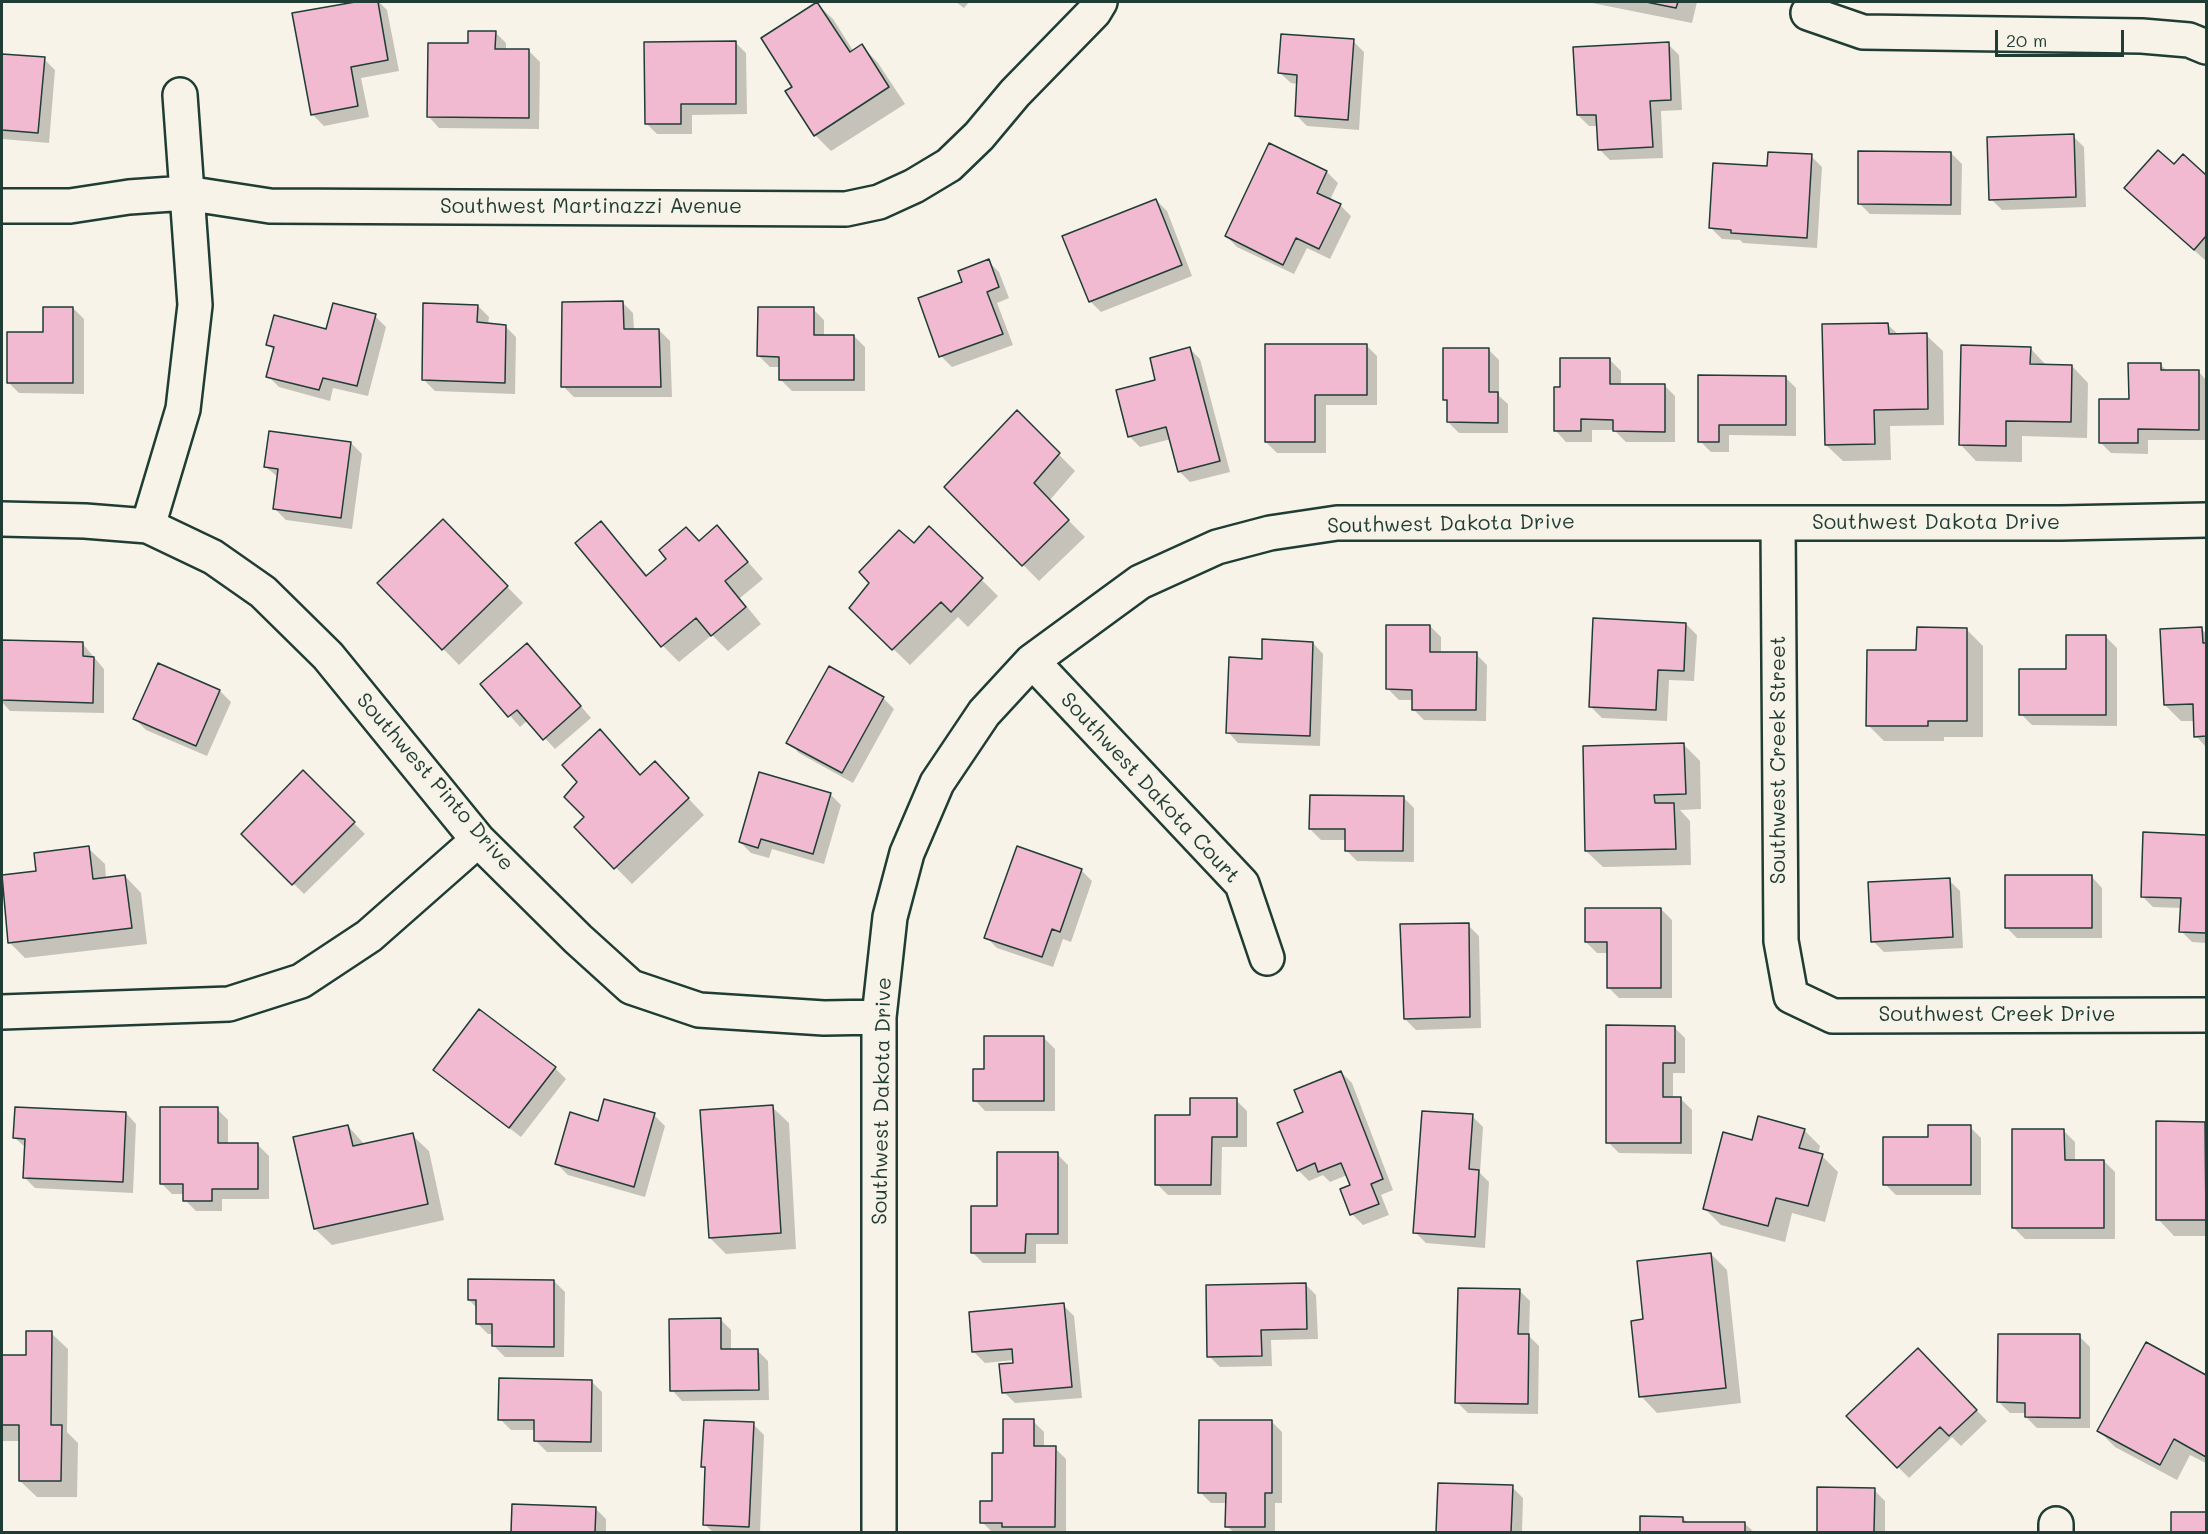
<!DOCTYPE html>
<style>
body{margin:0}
#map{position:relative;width:2208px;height:1534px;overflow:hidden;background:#f7f3e8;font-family:Mali,sans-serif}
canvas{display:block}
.frame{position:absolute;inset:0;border:3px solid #1f3d34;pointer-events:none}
.scale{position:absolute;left:1995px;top:30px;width:129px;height:27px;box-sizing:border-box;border:3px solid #1f3d34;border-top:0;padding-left:8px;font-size:18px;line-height:21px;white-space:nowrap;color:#1f3d34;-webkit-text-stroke:4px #f7f3e8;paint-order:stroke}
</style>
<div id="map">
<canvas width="2208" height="1534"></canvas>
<div class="frame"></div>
<div class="scale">20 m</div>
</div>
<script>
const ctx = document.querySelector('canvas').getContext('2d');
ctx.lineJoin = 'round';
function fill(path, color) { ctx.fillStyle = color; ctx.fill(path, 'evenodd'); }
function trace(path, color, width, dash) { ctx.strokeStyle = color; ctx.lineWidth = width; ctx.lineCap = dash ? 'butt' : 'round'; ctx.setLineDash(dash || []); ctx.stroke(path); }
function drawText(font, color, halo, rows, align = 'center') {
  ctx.font = font + ' Mali,sans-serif'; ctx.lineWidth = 5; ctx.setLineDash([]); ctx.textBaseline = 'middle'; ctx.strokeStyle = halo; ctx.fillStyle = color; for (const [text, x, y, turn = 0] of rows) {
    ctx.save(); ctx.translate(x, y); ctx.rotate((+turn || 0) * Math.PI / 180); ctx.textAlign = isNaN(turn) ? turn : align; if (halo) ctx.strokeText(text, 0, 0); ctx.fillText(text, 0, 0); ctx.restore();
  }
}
fill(new Path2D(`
 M364,2H379L387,10L399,71L361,78L369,117L324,126L313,115L294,14Z
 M956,2H969L964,8Z
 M1587,2H1697L1692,23Z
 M816,3L833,19L854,52L862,46L878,63L905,104L831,151L815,135L794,87Z
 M495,32L506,43V51H529L540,62L539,129L439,128L429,117L469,45Z
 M1353,41L1364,52L1359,130L1307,126L1296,115L1298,84L1291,83L1280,73Z
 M735,42L746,53L747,114L692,115V134H657L646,123Z
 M1668,44L1679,55L1682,110L1661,111L1663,158L1610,160L1599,149L1598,126H1589L1578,115Z
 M2,56L44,59L55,70L49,143L2,139Z
 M2073,136L2084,147L2086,207L2002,210L1991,199Z
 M1270,145L1327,172L1338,183L1330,200L1340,205L1351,216L1330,259L1307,248L1294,274L1237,247L1226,236Z
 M1951,153L1962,164L1961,215L1870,214L1859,203Z
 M1811,156L1822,167L1817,248L1743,243L1740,240L1722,239L1711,228L1768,168Z
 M2183,156L2206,177L2205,260L2136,199Z
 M1156,200L1167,211L1192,276L1101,312L1090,301Z
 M988,261L999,272L1009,298L997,303L1013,345L952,367L941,356L964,283Z
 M622,302L633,313L634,330H659L670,341L672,397H574L563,386Z
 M478,306L489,317L488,325L505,326L516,337L515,394L435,391L424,380Z
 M73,308L84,319V394L19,393L8,382L44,334Z
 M813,309L824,320V336H854L865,347V391H792L781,380V367H770L759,356Z
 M375,316L386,327L368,396L333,388L330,401L279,387L268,376L275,351L268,345L327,330Z
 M1888,325L1899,335H1926L1943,351L1944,425L1890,426L1891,460L1843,461L1826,445Z
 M1366,345L1377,356V405H1326V453H1277L1266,442Z
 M1189,348L1200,359L1230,472L1190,482L1179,471L1171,439L1140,447L1129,436L1157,381Z
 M2030,348L2046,365L2072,366L2088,383L2087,438L2022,436V462L1976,461L1960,444Z
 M1488,349L1499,360V396L1508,404V433H1459L1448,422V403L1445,399Z
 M1610,360L1621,371V385H1664L1675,396V442H1626L1614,430H1592V442H1566L1556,431L1562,388Z
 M2161,365L2167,371L2199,372L2206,380V440H2148V454L2111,453L2100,442Z
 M1700,377H1785L1796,388V436L1729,435V452H1711L1700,441Z
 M1017,412L1075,471L1049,501L1085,537L1039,581L946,487Z
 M351,443L362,454L352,529L286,520L275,509L279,478L266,467Z
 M601,523L648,576L700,542L717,527L763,579L740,598L761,624L728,651L712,635L679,662L663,646L577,543Z
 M929,528L998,596L968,627L958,617L910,665L851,608Z
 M460,538L523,603L459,665L379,583Z
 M1686,624L1697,635L1694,681L1669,680L1667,721L1602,718L1591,707Z
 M1430,626L1441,637V654H1476L1487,665L1486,721L1424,720L1413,709V700H1399L1388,689Z
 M1966,629L1983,646V737H1944V741H1884L1868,725L1918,652Z
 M2202,629L2206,634V747L2196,736L2195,721H2181L2165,705Z
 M2106,637L2117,648V726L2032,725L2021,714Z
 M2,641L82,643L104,669V713L10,711L2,702Z
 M1313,643L1323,654L1320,746L1238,743L1228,732L1263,660Z
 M538,656L591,718L555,749L528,720L520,727L482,684Z
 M158,665L220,691L231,702L207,756L146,730L135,719Z
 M829,668L883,698L894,709L853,783L799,753L788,742Z
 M600,731L641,776L671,780L704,815L632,884L576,827L586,817L579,782Z
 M1683,744L1700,761L1701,809L1680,810L1690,821L1691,865L1603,867L1586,851Z
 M303,773L365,834L304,894L243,834Z
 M830,794L841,805L824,864L772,849L769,858L751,853L740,842Z
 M1403,797L1414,808V862L1357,861L1346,850V840H1321L1310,829Z
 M2144,834L2206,836V943L2192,942L2181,931L2182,908L2153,907L2142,896Z
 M88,848L105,864L106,879L125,876L141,893L147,944L25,958L9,942L2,877L38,872Z
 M1081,870L1092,881L1071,942L1063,939L1053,967L997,948L986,937Z
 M2092,877L2102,888V938H2017L2006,927Z
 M1949,880L1960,891L1963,948L1884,952L1873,941Z
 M1661,909L1672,920V998H1619L1608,987V953H1597L1586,942Z
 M1468,925L1479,936L1481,1028L1416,1030L1405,1019Z
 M1674,1027L1685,1038V1073H1673V1099H1681L1692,1110V1154L1619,1153L1608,1142Z
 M1044,1038L1055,1049V1111H985L975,1100L985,1070Z
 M555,1068L566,1079L521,1137L446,1080L435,1070Z
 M1341,1072L1352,1083L1393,1190L1381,1195L1389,1215L1363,1225L1352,1214L1342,1190L1352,1186L1347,1175L1330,1182L1323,1175L1309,1181L1298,1170L1305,1113Z
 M1236,1100L1247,1111V1147H1222L1221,1195H1168L1157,1184L1191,1116Z
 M772,1107L789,1123L796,1249L726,1254L710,1238Z
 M217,1109L228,1120V1144L258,1145L269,1156V1199H222V1211H196L185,1200V1194H172L161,1183Z
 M126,1113L136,1124L133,1193L35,1188L24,1177L26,1148L15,1138Z
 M654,1115L665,1126L645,1197L568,1175L557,1164Z
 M1472,1116L1483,1127L1480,1173L1489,1182L1485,1248L1426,1243L1415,1232Z
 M2204,1123L2206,1125V1236H2174L2158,1219Z
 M348,1126L365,1145L412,1135L429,1151L444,1220L332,1245L315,1229Z
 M1970,1127L1981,1138V1195H1896L1885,1184L1929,1139Z
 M1804,1130L1820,1146L1818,1155L1822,1156L1838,1172L1825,1222L1792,1213L1785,1242L1721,1225L1704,1208L1753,1141Z
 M2064,1131L2075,1142V1161H2104L2115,1172V1239H2025L2014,1228Z
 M1057,1154L1068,1165V1244H1036V1263H983L972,1252L998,1208Z
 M1711,1254L1727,1270L1741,1403L1657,1413L1641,1396L1645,1320Z
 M554,1281L565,1292L564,1357H505L494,1346V1334H488L477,1323V1308L469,1300Z
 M1305,1284L1316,1295L1318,1339L1271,1340L1272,1366L1220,1367L1209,1356Z
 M1519,1290L1530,1301L1529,1336L1539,1346L1538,1414L1468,1413L1457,1402Z
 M1063,1305L1074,1316L1082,1398L1015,1403L1004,1392L1015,1365L1014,1360L985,1363L974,1352Z
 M720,1319L731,1330V1351L757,1350L768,1361L769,1400L682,1401L672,1390Z
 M51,1333L68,1349L67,1432L78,1443L77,1497H37L20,1481V1441H2V1357H28Z
 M2079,1336L2090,1347V1428H2037L2026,1417V1413H2010L1999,1402Z
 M2146,1344L2206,1377V1463L2190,1455L2177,1480L2115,1447L2099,1431Z
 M1918,1350L1987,1421L1961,1446L1952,1437L1909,1478L1848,1416Z
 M591,1381L602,1392V1452H547L536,1441V1430H511L500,1419Z
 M1033,1421L1044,1432V1448H1055L1066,1459V1532H992L982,1522L994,1502L1005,1455Z
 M1271,1421L1282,1432V1503H1275V1532H1233L1227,1526V1503H1211L1200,1492Z
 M753,1424L764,1435L760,1532H713L704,1524L706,1469L703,1466Z
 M1439,1484L1512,1487L1523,1498L1522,1532H1438Z
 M1818,1489L1874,1490L1885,1501V1532H1818Z
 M513,1505L595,1508L606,1519V1532H512Z
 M2172,1514H2206V1532H2172Z
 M1642,1518H1683L1688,1523H1744L1754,1532H1642Z`), '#0003');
const building = new Path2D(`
 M355,2H378L388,60L351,67L358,106L311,115L292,13Z
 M817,2L850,52L862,44L889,87L814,136L785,91L792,87L761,38Z
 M1646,2H1678L1676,8Z
 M468,31H496L495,49H529V118L427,117L428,43H468Z
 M1281,34L1354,39L1348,120L1295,116L1297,75L1278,73Z
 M736,41V104H681V124H645L644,42Z
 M1669,42L1671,100L1650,101L1653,147L1598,150L1596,115H1577L1573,47Z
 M2,54L45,57L38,133L2,130Z
 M2074,134L2076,197L1989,200L1987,137Z
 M1269,143L1327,171L1317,193L1341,204L1319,249L1296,238L1283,265L1225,236Z
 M2158,150L2174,164L2183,154L2206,175V236L2194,250L2124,188Z
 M1858,151L1951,152V205L1858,204Z
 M1768,152L1812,154L1807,238L1731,233V230L1709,228L1713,163L1767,166Z
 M1156,199L1182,265L1089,302L1062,236Z
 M989,259L999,287L987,292L1003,334L939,357L918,298L962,282L958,271Z
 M623,301L624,329H659L661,387H561L562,302Z
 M333,303L376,314L357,386L323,378L319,390L266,377L274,347L266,345L274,315L326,329Z
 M423,303L478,305L477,322L506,325L505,383L422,380Z
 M43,307H73V383H7V332H43Z
 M758,307H814V335H854V380H779V357L757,356Z
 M1888,323L1889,334L1927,333L1928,409L1874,410L1875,444L1825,445L1822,324Z
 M1265,344H1367V395H1315V442H1265Z
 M1961,345L2031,347L2030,364L2072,365L2071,422L2006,421V446L1959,445Z
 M1190,347L1220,461L1178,472L1166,427L1128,437L1116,390L1155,380L1150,358Z
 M1443,348H1489V392H1498V423L1447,422V400H1443Z
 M1560,358H1610V384H1665V432L1613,431V420L1581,419V431H1554V387H1560Z
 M2128,363H2161V370H2199V430L2138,429V443H2099V399H2129Z
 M1698,375L1786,376V425H1719V442H1698Z
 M1017,410L1060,453L1034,483L1069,520L1022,566L944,487Z
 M269,431L351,442L341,518L273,509L278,469L264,467Z
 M443,519L508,586L442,650L377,583Z
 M601,521L646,576L666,559L659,550L686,527L699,541L717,525L748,562L725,581L746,607L711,636L696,618L661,647L575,543Z
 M929,526L983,578L951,612L941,602L892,650L849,608L869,583L859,572L899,530L914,543Z
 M1593,618L1686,623L1684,671L1658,670L1656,710L1589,707Z
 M1386,625H1430V652H1477L1476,710H1412V690L1386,689Z
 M1917,627L1967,628V721H1928V726H1866L1867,650H1916Z
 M2202,627L2203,643H2206V736L2194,737L2193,704L2164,705L2160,629Z
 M2066,635H2106V715H2019V669H2066Z
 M1262,639L1313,642L1310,736L1226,733L1229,657L1262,659Z
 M2,640L83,642V656L94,657L93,703L2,700Z
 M527,643L581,706L543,740L517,710L508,717L480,684Z
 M158,663L220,690L196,746L133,719Z
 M829,666L884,697L842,773L786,743Z
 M600,729L640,775L655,761L689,798L614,869L574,827L584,817L564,797L577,782L562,765Z
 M1684,743L1686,794L1654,795L1655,803H1674L1676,849L1585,851L1583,746Z
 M303,770L355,822L292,885L241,834Z
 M759,772L831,793L813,854L761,839L758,848L739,842Z
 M1310,795L1404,796L1403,851H1345V829H1309Z
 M2143,832L2206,835V933L2179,932L2181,898L2141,897Z
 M89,846L93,879L125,875L132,928L8,943L2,875L36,871L34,853Z
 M1017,846L1082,869L1060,932L1052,929L1042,957L984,938Z
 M2005,875H2092V928H2005Z
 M1950,878L1953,937L1871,942L1868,882Z
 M1585,908H1661V988H1607V942H1585Z
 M1469,923L1470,1017L1404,1019L1400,924Z
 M479,1009L556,1067L509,1128L433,1070Z
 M1606,1025L1675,1026V1063H1663V1097H1681V1143H1606Z
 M984,1036H1044V1101H973V1069H984Z
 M1341,1071L1383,1179L1371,1184L1379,1204L1350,1215L1340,1189L1350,1185L1341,1163L1318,1172L1315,1163L1297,1171L1277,1123L1303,1112L1294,1090Z
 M1190,1098H1237V1137H1212L1211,1185H1155V1115H1190Z
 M604,1099L655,1113L634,1187L555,1164L570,1112L598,1121Z
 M773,1105L781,1233L709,1238L700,1110Z
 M15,1107L126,1112L123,1182L23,1178L25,1139L13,1138Z
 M160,1107H218V1143H258V1189H212V1201H183V1184H160Z
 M1422,1111L1473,1114L1469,1169L1479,1170L1475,1237L1413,1233Z
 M1758,1116L1805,1129L1799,1148L1823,1154L1808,1206L1776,1198L1768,1226L1703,1209L1723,1132L1752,1140Z
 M2156,1121L2205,1122L2206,1220H2156Z
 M348,1125L353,1146L413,1133L428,1204L314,1229L293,1137Z
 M1928,1125H1971V1185H1883V1137H1928Z
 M2012,1129H2064L2065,1160H2104V1228H2012Z
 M997,1152H1058V1234H1026L1025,1253H971V1206H997Z
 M1711,1253L1726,1388L1639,1397L1631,1321L1643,1319L1637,1261Z
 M468,1279L554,1280V1347L492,1346V1324H476V1300H468Z
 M1306,1283L1307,1329L1261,1330L1262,1356L1207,1357L1206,1285Z
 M1458,1288L1520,1289L1518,1334H1529L1528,1404L1455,1403Z
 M1064,1303L1072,1387L1002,1393L999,1364L1013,1363L1012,1349L972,1352L969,1312Z
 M721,1318V1349H758L759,1390L670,1391L669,1319Z
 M26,1331H52L51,1425H62L61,1481H19V1425H2V1355H26Z
 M1998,1334H2080V1418L2025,1417V1403L1997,1402Z
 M2146,1342L2206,1375V1457L2174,1439L2160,1465L2097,1431Z
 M1918,1348L1977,1410L1949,1436L1940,1427L1897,1468L1846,1416Z
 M499,1378L592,1380L591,1442L534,1441V1420H498Z
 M1003,1419H1034V1446H1056L1055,1527H1002V1523H980V1501H992V1453H1003Z
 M704,1420L754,1422L749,1527L703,1525L705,1467H701Z
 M1199,1420H1272V1493H1265V1527H1225L1226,1493H1198Z
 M1438,1483L1513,1485L1511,1532H1436Z
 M1817,1487L1875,1488L1874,1532H1817Z
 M512,1504L596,1507L595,1532H511Z
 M2171,1512H2206V1532H2171Z
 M1640,1516L1683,1517V1522H1745V1532H1640Z`);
fill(building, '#f1bad1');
trace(building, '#1f3d34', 1.5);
const street = new Path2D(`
 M1808,13L1863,32L2142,36L2189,40L2206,47
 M2,206H70L129,197L186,193L270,206L846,209L879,202L914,186L949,165L979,136L1015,93L1094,12L1100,2
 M2,519L85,521L148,526L213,557L263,592L328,656L478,840L578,939L631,987L699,1010L824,1018L879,1017
 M1778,524L1781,941L1791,996L1833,1016L2206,1015
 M148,526L183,409L195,305L180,95
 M1032,661L1242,884L1267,958
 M2,1012L229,1004L301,981L369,936L478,840
 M2056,1524V1532
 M879,1532V1017L890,917L907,853L937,783L984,713L1032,661L1140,582L1217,547L1270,533L1337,523H2061L2206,520`);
trace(street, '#1f3d34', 38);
trace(street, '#f7f3e8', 33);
drawText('21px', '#1f3d34', '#f7f3e8', [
 ["Southwest Martinazzi Avenue",591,207],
 ["Southwest Dakota Drive",1936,523],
 ["Southwest Dakota Drive",1451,524,-1],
 ["Southwest Creek Street",1779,760,-90],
 ["Southwest Pinto Drive",435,782,49],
 ["Southwest Dakota Court",1150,788,47],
 ["Southwest Creek Drive",1997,1015],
 ["Southwest Dakota Drive",882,1101,-89]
]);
</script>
